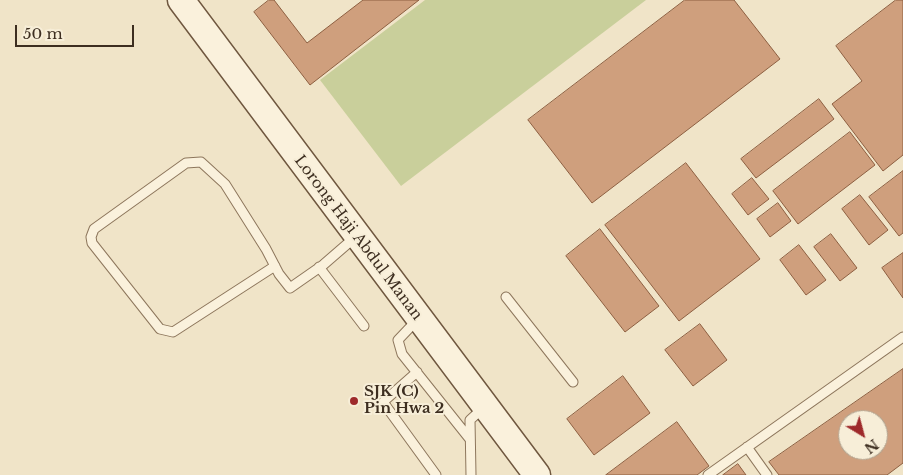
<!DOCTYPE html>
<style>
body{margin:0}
#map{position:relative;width:903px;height:475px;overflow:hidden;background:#f0e4c8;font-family:"Libre Baskerville",serif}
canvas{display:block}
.north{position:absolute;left:838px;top:410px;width:50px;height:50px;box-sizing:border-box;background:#f7eed8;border:1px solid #ada18e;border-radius:50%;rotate:143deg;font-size:14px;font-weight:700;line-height:20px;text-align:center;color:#3d2e20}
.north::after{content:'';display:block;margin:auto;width:18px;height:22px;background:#9e2a2b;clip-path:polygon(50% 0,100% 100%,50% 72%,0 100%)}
.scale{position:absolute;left:15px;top:25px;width:119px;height:22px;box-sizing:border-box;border:2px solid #3d2e20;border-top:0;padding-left:6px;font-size:15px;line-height:18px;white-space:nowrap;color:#3d2e20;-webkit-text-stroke:4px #f7eed8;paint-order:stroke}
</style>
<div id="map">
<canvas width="903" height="475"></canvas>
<div class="north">N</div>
<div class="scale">50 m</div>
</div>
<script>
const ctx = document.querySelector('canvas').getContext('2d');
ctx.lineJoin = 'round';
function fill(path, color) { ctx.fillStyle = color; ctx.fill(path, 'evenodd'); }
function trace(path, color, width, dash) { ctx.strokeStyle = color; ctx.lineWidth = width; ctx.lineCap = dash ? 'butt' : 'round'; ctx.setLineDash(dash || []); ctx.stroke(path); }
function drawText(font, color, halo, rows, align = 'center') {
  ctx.font = font + ' "Libre Baskerville",serif'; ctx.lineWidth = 4; ctx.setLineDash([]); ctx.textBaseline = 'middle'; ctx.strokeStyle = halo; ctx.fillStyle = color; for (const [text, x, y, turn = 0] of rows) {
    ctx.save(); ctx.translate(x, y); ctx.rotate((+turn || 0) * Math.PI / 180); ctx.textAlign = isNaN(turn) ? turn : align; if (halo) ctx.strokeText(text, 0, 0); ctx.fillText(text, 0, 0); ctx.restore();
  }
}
fill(new Path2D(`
 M425,0H646L401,186L320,80Z`), '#c9cf9b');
const building = new Path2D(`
 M269,0H274L307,43L363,0H419L310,85L254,12Z
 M685,0H734L780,59L592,203L528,120Z
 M896,0H903V155L883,171L832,104L862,81L836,46Z
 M819,99L834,119L756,178L741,159Z
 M850,132L875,165L798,224L773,191Z
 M686,163L760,259L679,321L605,225Z
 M903,171V233L899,236L869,197Z
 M752,178L769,199L748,215L732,194Z
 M860,195L888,230L869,245L842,209Z
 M778,203L791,221L770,237L757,219Z
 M600,229L659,306L625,332L566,256Z
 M831,234L857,268L840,281L814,247Z
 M799,245L826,280L806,295L780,260Z
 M903,253V298L882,268Z
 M700,324L727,360L693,386L665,350Z
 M903,369V463L887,475H779L769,462ZM848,420H878V450H848Z
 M623,376L650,413L594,455L567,419Z
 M677,422L709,466L697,475H606Z
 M738,464L746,475H723Z`);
fill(building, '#cf9f7d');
trace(building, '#8d5f41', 1);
const lane = new Path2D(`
 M275,266L173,332L160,329L92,243L91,237L94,229L186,163L201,162L225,184L266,249L279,274L290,288L323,265L353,239V236
 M319,267L364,326
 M506,297L573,382
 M417,320L398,340L402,354L469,438
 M417,372L383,402L436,475
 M747,447L767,475
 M471,475L470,420L483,408
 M708,475L903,337`);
const secondary = new Path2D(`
 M181,0L537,475`);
trace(lane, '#8d765c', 11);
trace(secondary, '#6f573f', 29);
trace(lane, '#faf1dc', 9);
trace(secondary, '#faf1dc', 26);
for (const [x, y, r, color] of [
 [354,401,5,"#9e2a2b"]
]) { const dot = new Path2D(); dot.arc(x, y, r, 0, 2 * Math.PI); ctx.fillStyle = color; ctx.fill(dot); trace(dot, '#f7eed8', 2); }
drawText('15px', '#3d2e20', '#f7eed8', [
 ["Lorong Haji Abdul Manan",358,238,53]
]);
drawText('bold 15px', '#3d2e20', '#f7eed8', [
 ["SJK (C)",364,392],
 ["Pin Hwa 2",364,409]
], 'left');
</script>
